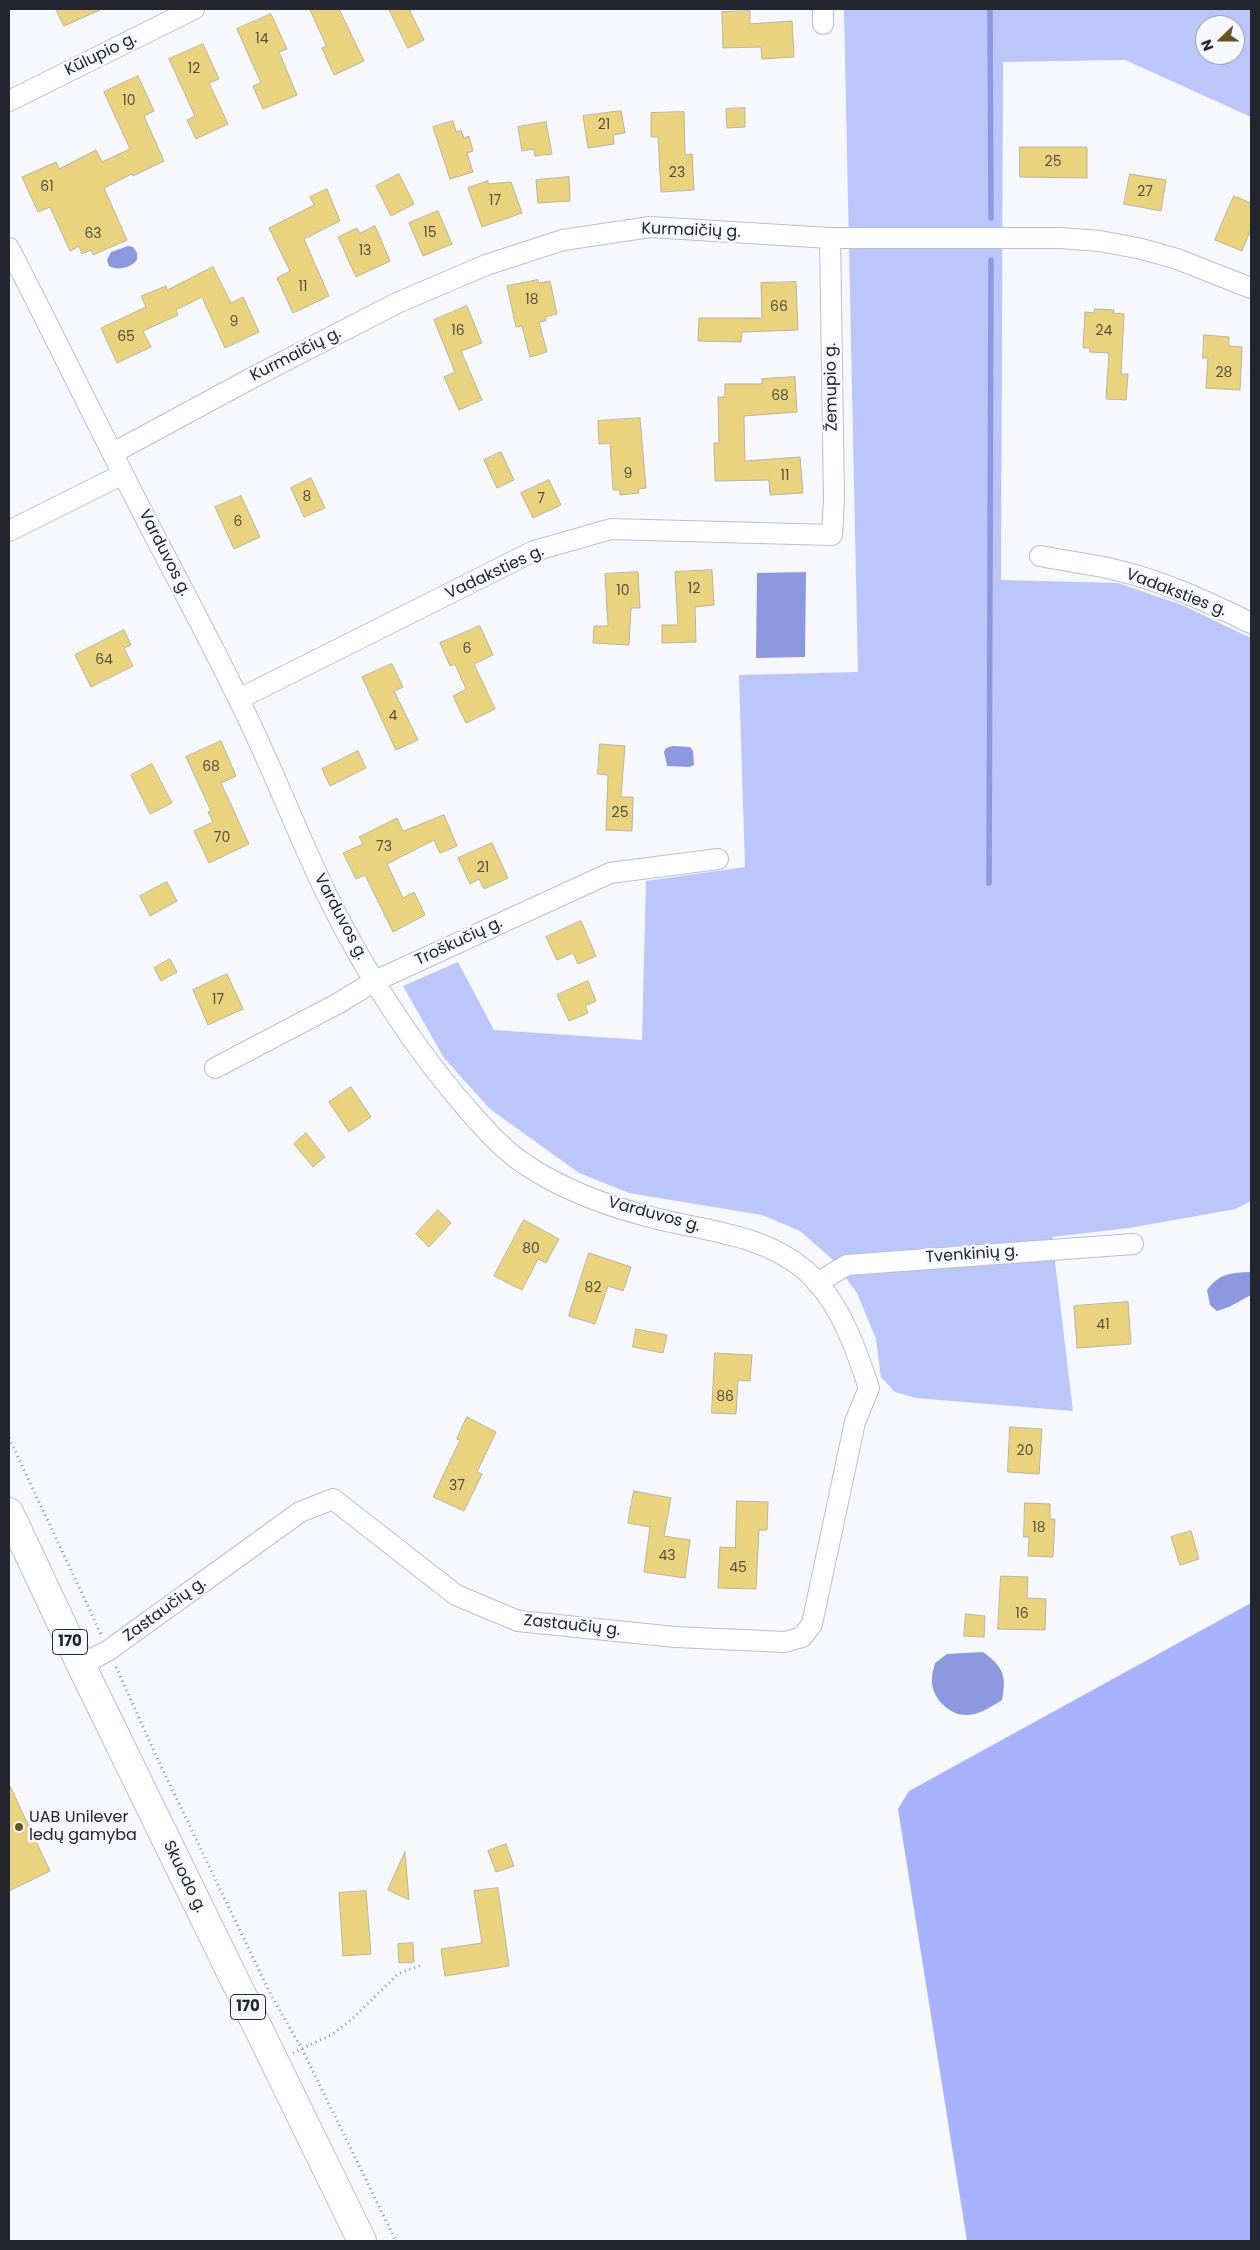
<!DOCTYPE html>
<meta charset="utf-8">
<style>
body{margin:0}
#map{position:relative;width:1260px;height:2250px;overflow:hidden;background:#f6f8fd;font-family:Poppins,sans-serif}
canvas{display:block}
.frame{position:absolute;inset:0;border:10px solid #23252f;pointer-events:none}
.north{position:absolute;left:1195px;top:15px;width:50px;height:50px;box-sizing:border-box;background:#f6f8fd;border:1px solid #a2a4ab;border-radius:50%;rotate:248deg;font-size:14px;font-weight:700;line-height:20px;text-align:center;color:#23252f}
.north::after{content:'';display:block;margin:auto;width:18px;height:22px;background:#645623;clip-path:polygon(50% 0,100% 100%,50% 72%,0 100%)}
</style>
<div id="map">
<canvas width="1260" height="2250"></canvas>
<div class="frame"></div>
<div class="north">N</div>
</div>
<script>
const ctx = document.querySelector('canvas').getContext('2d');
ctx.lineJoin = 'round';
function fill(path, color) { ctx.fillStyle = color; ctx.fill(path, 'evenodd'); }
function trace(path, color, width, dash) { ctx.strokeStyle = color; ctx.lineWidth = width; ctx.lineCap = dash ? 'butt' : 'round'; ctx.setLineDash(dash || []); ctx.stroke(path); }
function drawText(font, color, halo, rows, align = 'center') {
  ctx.font = font + ' Poppins,sans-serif'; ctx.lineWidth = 5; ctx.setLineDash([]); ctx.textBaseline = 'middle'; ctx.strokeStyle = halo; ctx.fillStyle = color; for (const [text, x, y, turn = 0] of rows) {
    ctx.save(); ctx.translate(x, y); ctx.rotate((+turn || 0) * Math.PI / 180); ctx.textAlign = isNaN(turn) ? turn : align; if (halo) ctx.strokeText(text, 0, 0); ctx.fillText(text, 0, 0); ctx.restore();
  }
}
fill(new Path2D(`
 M844,9H1251V117L1125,60L1003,62L1001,580L1118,583L1182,605L1251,638V1201L1236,1209L1129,1228L1052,1237L1073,1411L916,1398L895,1392L881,1377L876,1339L857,1293L831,1258L800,1231L762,1215L629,1193L579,1173L490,1109L444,1058L403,986L458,962L494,1030L642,1040L646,881L745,867L739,675L858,672ZM1205,25H1235V55H1205Z`), '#bbc6fb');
fill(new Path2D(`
 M1251,1603V2241H967L898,1809L909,1791Z`), '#a7b3fe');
fill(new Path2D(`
 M128,246L133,247L137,253V260C130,268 118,271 109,266L107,260L111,252Z
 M806,572L805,657L756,658L757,573Z
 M673,746L690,747L693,751L694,765L689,767L667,766L664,752L666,748Z
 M1251,1272V1295L1229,1307L1217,1311L1210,1305L1207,1290C1220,1273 1230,1273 1251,1272Z
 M983,1652C1003,1667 1007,1675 1002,1700C991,1707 979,1715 966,1715C948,1715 930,1696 932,1678C932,1673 934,1668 935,1663L947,1654Z`), '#8c98e0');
trace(new Path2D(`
 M990,9L991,218
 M989,883L991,260`), '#8c98e0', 5.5);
const building = new Path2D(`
 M56,9H102L64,26Z
 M310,9H339L364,61L334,75L322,48L326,46Z
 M389,9H409L424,40L408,48Z
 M750,11V24L792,21L794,57L762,59L761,47L723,48L722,12Z
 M271,14L287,49L279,52L297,95L263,109L253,86L261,83L237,29Z
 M203,44L219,79L209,83L228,124L196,139L187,120L195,116L169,59Z
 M138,76L154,111L144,116L164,161L133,176L132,174L104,188L127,240L93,255L91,250L82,254L79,246L70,251L50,207L38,212L22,177L56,162L59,169L96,150L102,162L130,149L104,92Z
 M745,108V127L727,128L726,109Z
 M621,111L625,133L613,135L614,144L588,148L583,116Z
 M684,112L685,155L692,154L694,190L661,192L658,137H651V113Z
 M453,121L456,132L461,130L464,138L469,136L473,151L467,153L473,172L450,179L433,127Z
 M546,122L552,154L535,156L534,149L522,151L518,127Z
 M1020,147H1087V178L1020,177Z
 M399,174L414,204L391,216L376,186Z
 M1130,174L1166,180L1161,211L1124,204Z
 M569,177L570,201L538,203L536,180Z
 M488,181V184L511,182L522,213L482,227L468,188Z
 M327,189L340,221L304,239L329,296L293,313L277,278L290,271L269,228L314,205L310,197Z
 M1234,196L1251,203V229L1242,251L1215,240Z
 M438,211L452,244L423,256L409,223Z
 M375,226L390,261L356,277L338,237L357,228L360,233Z
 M213,267L231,303L243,297L259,332L225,348L202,297L176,310L178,315L143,331L151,347L117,363L101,328L146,307L141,296L166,286L167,290Z
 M538,280L539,283L550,281L557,314L545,317L546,321L539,322L547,352L530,357L522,326L516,327L507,286Z
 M796,282L798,330L742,332L741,342L698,341L699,318H762L761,283Z
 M467,306L482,343L461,351L482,400L459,410L444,377L455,372L434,320Z
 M1095,309L1114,310L1113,313L1124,314L1121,374H1128L1126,400L1106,399L1109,353L1090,352V348H1083L1085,312L1094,313Z
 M1204,335L1229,337V346L1242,347L1240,390L1206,388L1208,358H1203Z
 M795,377L797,412L744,416L745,461L800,457L803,493L770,495L769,480L715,481L714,443H719L718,397H725V384H762V379Z
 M640,418L646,488L638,489L639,493L620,495V490H613L610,443L599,444L598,421Z
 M501,452L514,480L497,488L484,460Z
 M311,478L325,508L304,517L291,488Z
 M549,480L561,505L533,518L521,493Z
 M241,496L260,537L234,549L215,507Z
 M712,570L714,605L695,607L696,642L662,643V625H678L675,572Z
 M638,572L640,608H631L629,645L593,643L594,626H608L605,574Z
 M480,626L493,655L474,664L495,709L466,723L453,696L466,689L455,664L450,666L440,643Z
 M124,630L131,645L124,648L133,666L91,687L75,655Z
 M392,664L403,687L394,691L418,740L396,750L362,677Z
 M221,741L236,776L221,783L249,844L209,863L194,831L213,822L208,812L211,811L186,757Z
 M600,744L625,746L621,797H633L632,831L606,830L608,775L598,774Z
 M358,751L366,768L330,786L322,769Z
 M152,764L172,803L150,814L131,775Z
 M444,815L457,846L440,853L434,840L387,864L403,898L414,892L425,915L393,932L365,875L356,879L343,853L363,844L359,837L397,818L403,831Z
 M492,843L508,878L484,889L479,879L470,884L458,858Z
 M167,882L177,901L150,916L140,896Z
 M581,921L596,956L578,964L573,953L557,960L546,937Z
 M170,959L177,972L161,981L154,968Z
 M227,974L243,1009L208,1025L193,990Z
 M588,981L596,1001L585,1006L588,1013L569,1021L557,995Z
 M351,1087L371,1117L349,1132L329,1102Z
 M306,1133L325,1157L313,1167L294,1144Z
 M438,1210L451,1223L429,1247L416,1234Z
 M524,1220L559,1239L546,1263L538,1259L522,1290L494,1276Z
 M589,1253L631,1267L623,1291L608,1286L595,1324L569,1316Z
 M1128,1302L1131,1344L1077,1348L1074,1306Z
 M636,1329L667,1335L663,1353L633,1347Z
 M715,1353L752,1355L750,1381L738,1380L736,1414L712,1413Z
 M467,1417L496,1432L477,1472L482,1474L464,1511L433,1497L460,1440L457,1439Z
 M1010,1427L1042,1429L1039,1474L1008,1472Z
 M634,1491L671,1498L664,1536L690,1540L685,1578L644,1572L650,1527L628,1523Z
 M737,1501L768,1502L767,1530H759L756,1589L718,1588L720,1547L735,1548Z
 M1025,1503L1050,1504V1519H1055L1053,1557L1028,1556L1029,1537H1024Z
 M1191,1531L1199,1559L1180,1565L1171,1537Z
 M1001,1576L1028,1577L1027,1598L1046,1599L1045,1630L998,1629Z
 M966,1614L985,1616L984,1637L964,1636Z
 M9,1784L50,1871L9,1891Z
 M506,1844L514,1866L496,1872L488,1851Z
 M405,1852L409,1900L388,1890Z
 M498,1888L509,1966L445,1976L441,1949L482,1943L474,1891Z
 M366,1891L371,1954L343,1956L339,1893Z
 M413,1943L414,1962L399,1963L398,1944Z`);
fill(building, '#ead37f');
trace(building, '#bbb498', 1);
const street = new Path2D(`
 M823,9V24
 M9,101L194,9
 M9,248C48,323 85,400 124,476C161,550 201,622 237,696C270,761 295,829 327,895C365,973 418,1055 476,1119C491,1136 507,1153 526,1165C565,1191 613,1208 658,1219C708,1231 764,1235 805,1270C839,1300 855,1346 869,1388L855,1422L812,1624L802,1637L785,1642L675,1637L518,1621L456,1595L333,1499L300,1512L109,1650L81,1665
 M113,453L250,379L397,303L486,265L563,240L650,227L830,238H1060L1100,241L1142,249L1177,259L1251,288
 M9,531L123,474
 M1040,556C1065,561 1091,564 1116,570C1163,581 1208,602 1251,623
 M239,699L534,551L611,529L832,535L834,499L830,238
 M215,1068L337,1004L375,981L610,873L718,859
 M817,1283L847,1265L1133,1244`);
const primary = new Path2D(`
 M9,1512L81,1665L362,2241`);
trace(street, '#b8bed9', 22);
trace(primary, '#b8bed9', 30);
trace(new Path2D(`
 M9,1438L101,1634
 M116,1667L158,1760L271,1995L302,2049L396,2241
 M293,2053L331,2035L351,2020L398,1974L421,1965`), '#8f9199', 3, [1, 4]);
trace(street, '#fff', 20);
trace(primary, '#fff', 28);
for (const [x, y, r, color] of [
 [19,1827,5,"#645623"]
]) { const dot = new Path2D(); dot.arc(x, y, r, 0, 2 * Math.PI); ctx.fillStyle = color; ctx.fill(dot); trace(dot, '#f6f8fd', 2); }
drawText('14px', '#555043', null, [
 ["14",262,39],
 ["12",194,69],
 ["10",129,101],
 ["21",604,125],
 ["25",1053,162],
 ["23",677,173],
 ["61",47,187],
 ["27",1145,192],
 ["17",495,201],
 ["15",430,233],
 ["63",93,234],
 ["13",365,251],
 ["11",303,287],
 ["18",532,300],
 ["66",779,307],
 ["9",234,322],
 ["16",458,331],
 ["24",1104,331],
 ["65",126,337],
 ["28",1224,373],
 ["68",780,396],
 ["9",628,474],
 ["11",785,476],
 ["8",307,497],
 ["7",541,499],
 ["6",238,522],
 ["12",694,589],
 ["10",623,591],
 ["6",467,649],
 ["64",104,660],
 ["4",393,716],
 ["68",211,767],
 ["25",620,813],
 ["70",222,838],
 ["73",384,847],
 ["21",483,868],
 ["17",218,1000],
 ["80",531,1249],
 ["82",593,1288],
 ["41",1103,1325],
 ["86",725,1397],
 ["20",1025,1451],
 ["37",457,1486],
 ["18",1039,1528],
 ["43",667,1556],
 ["45",738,1568],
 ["16",1022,1614]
]);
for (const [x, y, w] of [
 [70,1642,35],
 [248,2007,35]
]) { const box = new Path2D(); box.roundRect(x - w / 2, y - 12.5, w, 25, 4); ctx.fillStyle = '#f6f8fd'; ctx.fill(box); trace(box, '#23252f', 1); }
drawText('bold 15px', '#23252f', null, [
 ["170",70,1642],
 ["170",248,2007]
]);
drawText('16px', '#23252f', '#f6f8fd', [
 ["Kūlupio g.",101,55,-26],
 ["Kurmaičių g.",691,231,2],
 ["Kurmaičių g.",296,355,-27],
 ["Žemupio g.",832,387,-91],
 ["Varduvos g.",164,553,63],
 ["Vadaksties g.",495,573,-25],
 ["Vadaksties g.",1176,593,21],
 ["Varduvos g.",340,917,62],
 ["Troškučių g.",459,942,-25],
 ["Varduvos g.",654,1215,15],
 ["Tvenkinių g.",972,1255,-4],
 ["Zastaučių g.",165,1610,-36],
 ["Zastaučių g.",572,1626,6],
 ["Skuodo g.",184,1877,64]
]);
drawText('16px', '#23252f', '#f6f8fd', [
 ["UAB Unilever",29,1818],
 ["ledų gamyba",29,1836]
], 'left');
</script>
